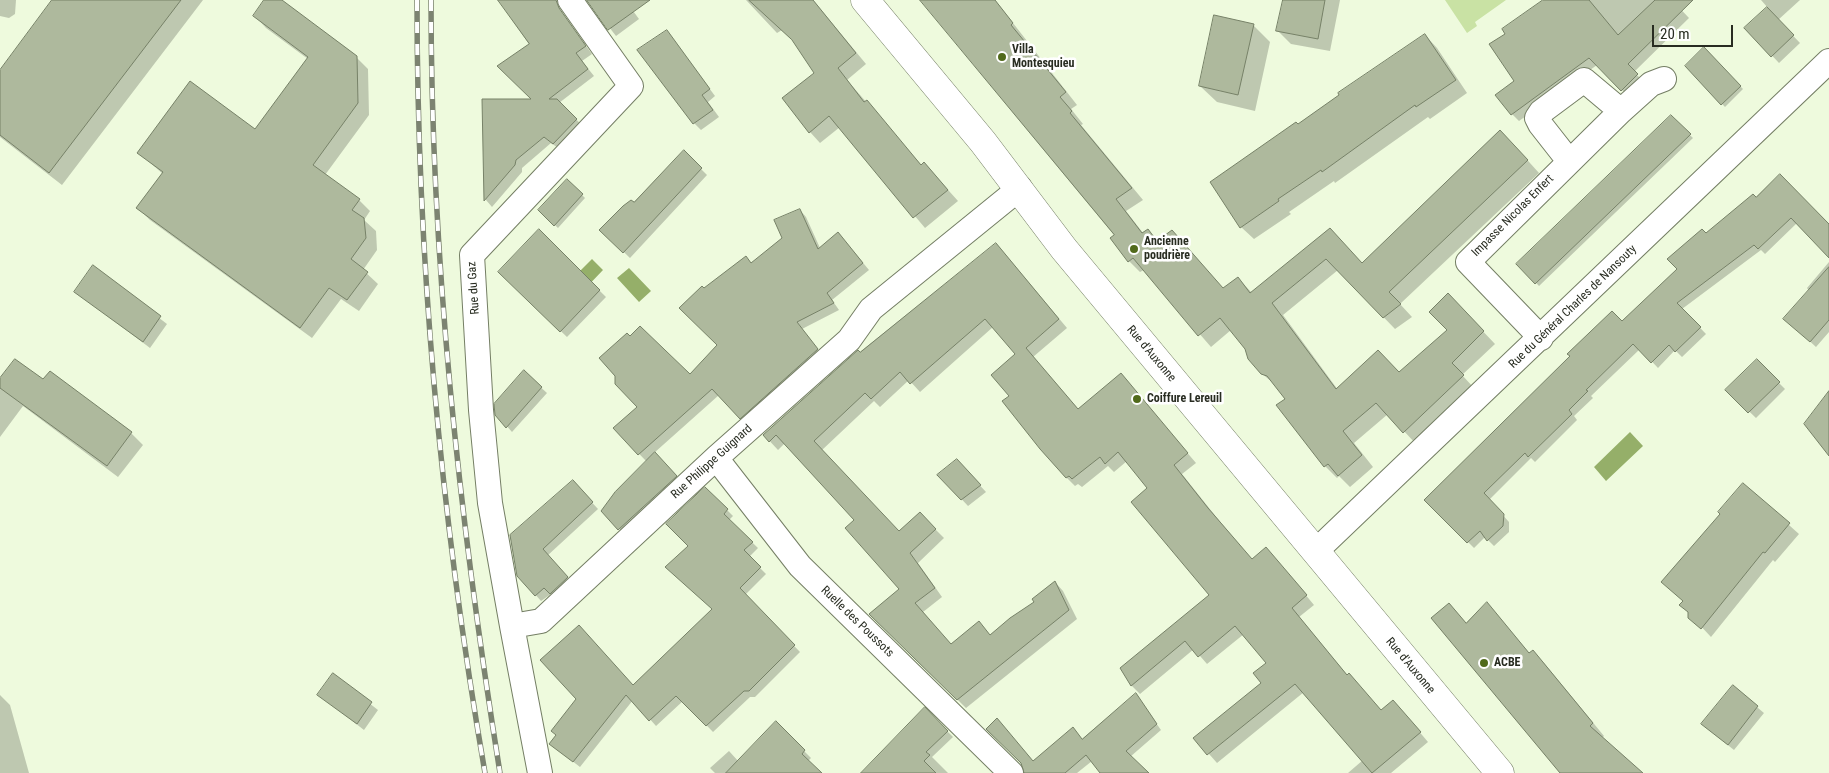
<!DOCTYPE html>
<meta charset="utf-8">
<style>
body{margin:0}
#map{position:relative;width:1829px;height:773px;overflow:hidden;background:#eefadd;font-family:"Roboto Condensed",sans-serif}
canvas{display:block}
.scale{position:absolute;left:1652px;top:25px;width:81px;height:22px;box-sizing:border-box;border:2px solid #282c21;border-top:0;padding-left:6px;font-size:15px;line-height:18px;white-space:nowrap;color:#282c21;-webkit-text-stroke:4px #fff;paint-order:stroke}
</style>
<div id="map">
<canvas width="1829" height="773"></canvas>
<div class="scale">20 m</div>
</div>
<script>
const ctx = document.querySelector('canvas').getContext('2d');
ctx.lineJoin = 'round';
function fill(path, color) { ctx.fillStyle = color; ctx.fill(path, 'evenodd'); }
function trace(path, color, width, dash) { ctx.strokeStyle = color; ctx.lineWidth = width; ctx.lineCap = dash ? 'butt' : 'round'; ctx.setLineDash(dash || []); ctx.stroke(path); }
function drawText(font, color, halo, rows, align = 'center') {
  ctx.font = font + ' "Roboto Condensed",sans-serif'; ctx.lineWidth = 5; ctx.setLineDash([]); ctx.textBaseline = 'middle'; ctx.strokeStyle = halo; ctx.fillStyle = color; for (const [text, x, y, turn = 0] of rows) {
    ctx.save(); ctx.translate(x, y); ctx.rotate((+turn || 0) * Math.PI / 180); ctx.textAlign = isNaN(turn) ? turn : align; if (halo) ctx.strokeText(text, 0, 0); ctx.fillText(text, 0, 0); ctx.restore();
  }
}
fill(new Path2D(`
 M1445,0H1506L1475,22L1477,26L1467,33Z`), '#c9e2a4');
fill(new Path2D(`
 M592,259L603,270L581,293L569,282Z
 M629,268L651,291L639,302L617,278Z
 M1630,432L1643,446L1606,481L1594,467Z`), '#95af69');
fill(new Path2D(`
 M0,0H16L15,14L9,18L0,16Z
 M54,0H203L62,185L0,137V72Z
 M499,0H540L566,19L592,54L582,61L594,76L559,103L583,126L561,150L551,143L522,168V172L492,207L486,200L484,100H534L531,45Z
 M588,0H625L639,19L616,36Z
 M746,0H813L866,64L847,80L922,166L924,163L958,201L925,228L840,127L820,143L810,132L816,73L794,41L782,30L777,33Z
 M922,0H995L1077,105L1071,109L1083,124L1081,125L1143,200L1126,211L1143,233L1148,230L1158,241L1224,289L1238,278L1252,293L1329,229L1362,264L1512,143L1539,173L1400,304L1412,317L1395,329L1338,270L1283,315L1338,390L1399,373L1449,330L1460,307L1495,344L1462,375L1474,388L1416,444L1388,414L1354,443L1373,467L1350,487L1339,476L1337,478L1325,466L1287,399L1277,386L1261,373L1246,349L1231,330L1211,347L1144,270L1140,272L1129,261L1116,236Z
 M1284,0H1340L1330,51L1291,44L1278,31Z
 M1545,0H1672L1689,18L1634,72L1644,82L1629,97L1597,65L1519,121L1512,114L1516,81Z
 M1761,0H1800L1778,20L1800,43L1779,63L1746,28L1768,8Z
 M255,16L356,57L368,69L369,115L325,175L359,200L370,211L364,220L376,231L377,250L363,270L378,284L359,311L341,299L312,338L150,220L138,208L163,174L139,153L255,131L308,59L266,28Z
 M1253,25L1270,42L1255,111L1217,102L1200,86Z
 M667,31L715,96L708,102L719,117L701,130L694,123Z
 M1425,35L1437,48L1467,93L1430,119L1428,117L1335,183L1334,181L1289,212L1291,214L1254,239L1241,227L1298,126Z
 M1703,49L1743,89L1725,107L1686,66Z
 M1671,117L1693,138L1539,286L1518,264Z
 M684,152L707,175L630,258L601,230L634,204Z
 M567,180L585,198L558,228L539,210Z
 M1753,196L1829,226V256L1797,223L1765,254L1761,250L1682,309L1706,334L1682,357L1675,350L1658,368L1640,349L1591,396L1593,398L1574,416L1577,420L1535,462L1531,458L1489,500L1509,522V532L1494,546L1485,537L1474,548L1426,500L1622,322L1679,269L1706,235Z
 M800,210L806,217L820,248L844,240L869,270L832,300L839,310L802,329L823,356L747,424L719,395L654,453L681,481L624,534L603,511L647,462L614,428L690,375L719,346L704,290L746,258L752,264L784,238Z
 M539,231L606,297L567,337L499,272Z
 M1004,253L1067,328L1033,357L1079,410L1121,375L1196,463L1182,474L1217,518L1252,560L1275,558L1314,605L1299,617L1348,676L1381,712L1401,710L1428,742L1391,773H1348L1363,760L1304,692L1217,763L1195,738L1263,683L1267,663L1244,634L1207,664L1194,649L1140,694L1132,686L1122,668L1211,595L1149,488L1127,461L1114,472L1108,466L1082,487L1078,484L1075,486L1066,477L1011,396L1017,354L993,327L920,392L909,380L880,407L874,401L821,451L899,533L920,514L944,538L918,563L942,597L923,612L951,645L979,623L991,636L1035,603L1055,582L1063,591L1077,619L966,708L871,614L901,589L856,520L785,443L778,450L764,435L860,354Z
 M1829,262V332L1816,347L1791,324L1809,291L1807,288Z
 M93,267L167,324L150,348L76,292Z
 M1757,361L1785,389L1756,418L1727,390Z
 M524,372L547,393L512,432L497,415Z
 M50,373L131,433L143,445L118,477L23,406L0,437V381H43Z
 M963,467L986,492L968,506L939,475Z
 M573,482L598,509L547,556L573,584L556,599L551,594L541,601L518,575Z
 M1743,484L1799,534L1775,562L1773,560L1711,637L1681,605Z
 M705,488L733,516L729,520L758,548L749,557L766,574L745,595L800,652L755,697H750L713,732L683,701L656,726L633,700L580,767L550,744L634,686L713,609L689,546Z
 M1449,604L1467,624L1487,604L1530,654L1533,652L1544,663L1604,736L1602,738L1641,773H1561Z
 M333,675L378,710L364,730L319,695Z
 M1733,687L1764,713L1734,750L1709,730Z
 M0,695L10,705L29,773H0Z
 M1136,695L1161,730L1130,757L1147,773H1102L1092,761L1077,773H1025L1034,762L1073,729L1083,740Z
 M925,709L953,737L932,757L948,773H903Z
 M776,723L811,758L808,761L820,773H771Z
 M729,751L749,773H715L710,768Z`), '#0003');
const building = new Path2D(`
 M52,0H181L49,173L0,135V70Z
 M264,0H282L357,56L358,103L313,165L360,199L352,210L364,218L366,238L351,259L368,272L347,300L329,288L300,328L136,208L163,172L137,153L190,81L255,129L308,57L253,16Z
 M498,0H556L559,8L586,46L576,53L588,69L549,99H557L577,119L553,144L544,137L516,160L515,165L484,201L482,99H531L497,66L529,44Z
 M587,0H650L608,30Z
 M749,0H813L856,53L838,68L864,102L867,100L921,165L924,162L948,190L913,218L829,116L809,133L782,98L814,73L792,40Z
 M920,0H995L1013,23L1011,25L1066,92L1060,97L1072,111L1070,113L1132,188L1116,199L1142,233L1148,229L1157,241L1172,230L1223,288L1238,277L1250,293L1330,228L1362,263L1500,130L1528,160L1389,292L1401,304L1383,318L1326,259L1272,303L1336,389L1378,350L1399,372L1447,330L1429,312L1448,293L1484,331L1452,363L1464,375L1403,433L1376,403L1343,431L1362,455L1338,476L1328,464L1324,467L1276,405L1285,399L1267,376L1261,374L1248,359L1245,349L1220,318L1198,336L1133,258L1128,262L1110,238L1114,235Z
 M1283,0H1325L1318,39L1276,31Z
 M1543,0H1589L1618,35L1655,0H1693L1628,64L1638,74L1621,91L1589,58L1511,115L1495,95L1514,81L1489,44L1505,34L1502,29Z
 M1767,7L1794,35L1771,57L1744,28Z
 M1214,15L1254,24L1238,95L1199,86Z
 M667,30L710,89L702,95L713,110L693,124L637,50Z
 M1425,34L1456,80L1416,107L1415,105L1322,172L1321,170L1278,199L1279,201L1240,228L1210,182L1296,122L1298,124L1339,95L1338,93Z
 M1704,47L1741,86L1721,105L1685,66Z
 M1671,115L1691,134L1535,284L1516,264Z
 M684,150L702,168L623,253L599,230L623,206L631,200L634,202Z
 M1780,174L1829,224V258L1791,218L1758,249L1754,245L1677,303L1701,327L1675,352L1669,345L1651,363L1633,344L1586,390L1588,391L1569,410L1572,414L1528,457L1525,453L1484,493L1504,514L1503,526L1487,541L1480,531L1467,543L1424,500L1570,356L1567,354L1612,311L1622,321L1677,269L1667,259L1702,229L1706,233L1753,194L1756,197Z
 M567,179L583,194L554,226L538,210Z
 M800,209L818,249L838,232L863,263L827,293L834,303L797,322L818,349L740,419L712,389L638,455L613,428L637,407L615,384V376L599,358L627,333L630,336L640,326L690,374L717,345L679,308L702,286L704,288L746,256L751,263L782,238L774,220Z
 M539,229L600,290L560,332L498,272Z
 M996,243L1059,319L1026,348L1078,409L1121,373L1188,453L1174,465L1208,508L1252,559L1266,547L1307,595L1292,608L1347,675L1349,673L1381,710L1393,700L1421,732L1372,773L1295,684L1207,755L1193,738L1261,683L1253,673L1266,663L1235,626L1198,657L1185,641L1131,686L1120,668L1209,595L1131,502L1147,488L1118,452L1105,464L1100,457L1072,479L1069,476L1066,478L1040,449L1002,401L1009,396L991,375L1015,354L985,319L910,384L900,372L871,399L865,393L814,441L899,531L920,512L936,529L910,553L935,588L915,603L951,644L979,621L990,635L1010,618L1034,602L1032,599L1055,581L1069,610L957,700L869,614L899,589L845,528L854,520L776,435L769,442L763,435L858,350L860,352Z
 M93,265L161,316L143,342L74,292Z
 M1829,267V320L1810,342L1783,319Z
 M15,359L43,379L50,371L132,432L107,466L0,388V378Z
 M1757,359L1780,382L1748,413L1725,390Z
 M524,370L542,387L506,428L495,415L494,404Z
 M1829,391V456L1804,424Z
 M655,452L677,476L618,530L601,511L615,492Z
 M957,459L981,485L961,500L937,475Z
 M573,480L593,502L543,549L568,577L550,594L544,588L535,596L517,576L510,535Z
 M1743,483L1790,523L1765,553L1763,552L1701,629L1688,618V612L1679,605L1683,601L1661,582L1720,514L1718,512Z
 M705,487L728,509L724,514L753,542L744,550L761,567L740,588L795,645L749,691H744L706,726L676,696L649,721L626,695L573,762L549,744L556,735L551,731L576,699L540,660L579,625L633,685L712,609L665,567L688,546L666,524Z
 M1487,602L1529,653L1533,650L1593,723L1590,726L1643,773H1560L1431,618L1449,603L1466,623Z
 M333,673L372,702L357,724L317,695Z
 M1733,685L1758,706L1728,745L1701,724Z
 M1136,693L1157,724L1126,751L1149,773H1100L1086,755L1065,773H1024L1021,763L986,729L997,718L1033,761L1073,727L1082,739Z
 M925,707L948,731L926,752L930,755L924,761L936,773H861Z
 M776,721L805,750L802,754L822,773H726Z`);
fill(building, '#aeb99d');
trace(building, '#768167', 1);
const minor = new Path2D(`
 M1569,161L1540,124L1537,118L1541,112L1584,80L1621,111
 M1541,338L1468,262L1621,111L1651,84L1664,79
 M716,458L800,566L1011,773
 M1315,552L1829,61
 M512,626L490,503L481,410L472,255L631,86L570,0
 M540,773L512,626L541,621L716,458L849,340L871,309L1020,188`);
const secondary = new Path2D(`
 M865,0L983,142L1064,249L1500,773`);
trace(minor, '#747e64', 26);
trace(secondary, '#747e64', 29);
trace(minor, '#fff', 24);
trace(secondary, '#fff', 28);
const rail = new Path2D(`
 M417,0C417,258 441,519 485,773
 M431,0C431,259 459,517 500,773`);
trace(rail, '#7c8371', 5.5);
trace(rail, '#fff', 4, [11]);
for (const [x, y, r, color] of [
 [1002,57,5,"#516a1b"],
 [1134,249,5,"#516a1b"],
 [1137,399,5,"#516a1b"],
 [1484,663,5,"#516a1b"]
]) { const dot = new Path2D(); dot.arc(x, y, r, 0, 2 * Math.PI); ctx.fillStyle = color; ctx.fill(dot); trace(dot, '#fff', 2); }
drawText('bold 12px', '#282c21', '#fff', [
 ["Villa",1012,50],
 ["Montesquieu",1012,64],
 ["Ancienne",1144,242],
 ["poudrière",1144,256],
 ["Coiffure Lereuil",1147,399],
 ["ACBE",1494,663]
], 'left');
drawText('12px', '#282c21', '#fff', [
 ["Impasse Nicolas Enfert",1513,216,-45],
 ["Rue du Gaz",474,288,-94],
 ["Rue du Général Charles de Nansouty",1573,307,-44],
 ["Rue d'Auxonne",1151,354,50],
 ["Rue Philippe Guignard",712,462,-42],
 ["Ruelle des Poussots",857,622,44],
 ["Rue d'Auxonne",1410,666,50]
]);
</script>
